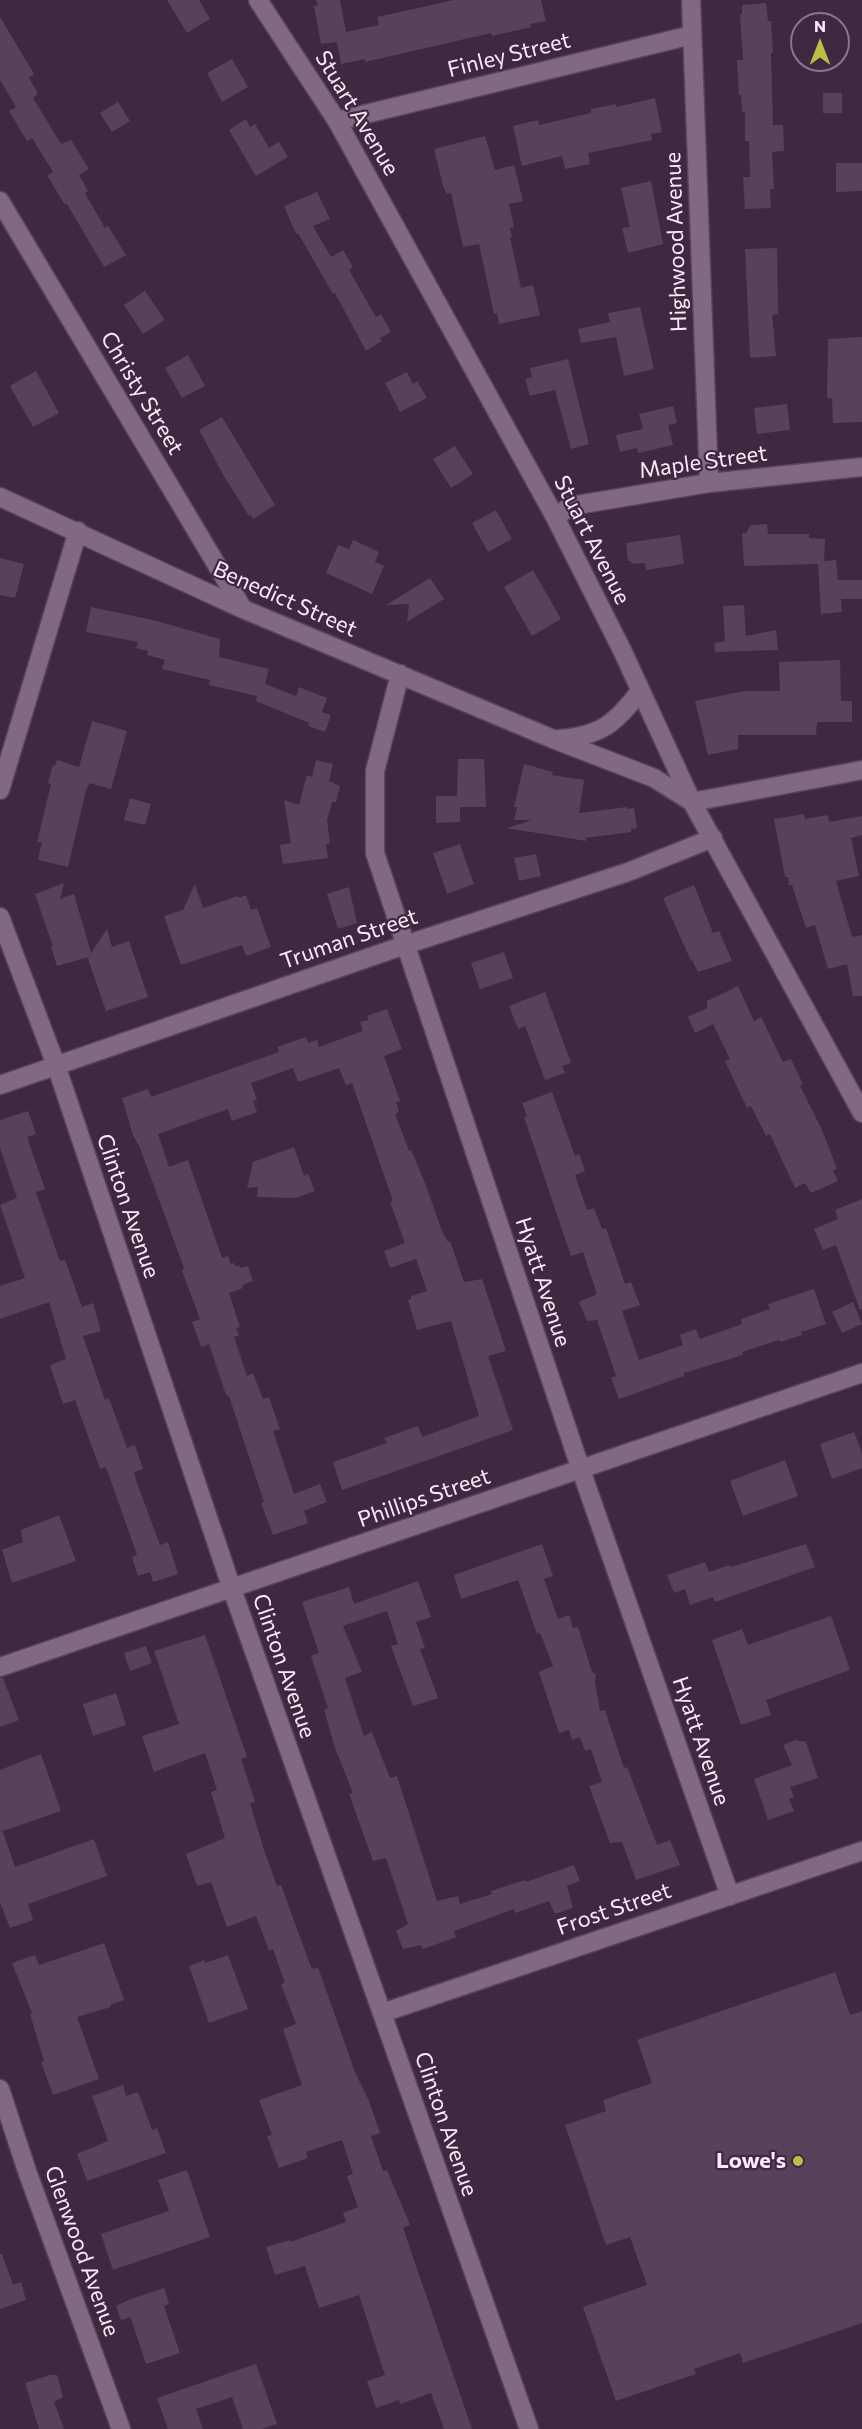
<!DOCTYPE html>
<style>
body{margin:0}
#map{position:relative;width:862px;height:2429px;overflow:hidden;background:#3e2940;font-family:Commissioner,sans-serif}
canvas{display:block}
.north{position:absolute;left:790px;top:12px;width:60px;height:60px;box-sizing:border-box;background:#3e2940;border:2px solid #89778b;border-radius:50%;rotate:0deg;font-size:16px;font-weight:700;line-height:24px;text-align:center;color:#f9ebfb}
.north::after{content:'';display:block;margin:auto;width:21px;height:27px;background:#b9c046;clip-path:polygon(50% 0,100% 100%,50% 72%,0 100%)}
</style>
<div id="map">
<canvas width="862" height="2429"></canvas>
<div class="north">N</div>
</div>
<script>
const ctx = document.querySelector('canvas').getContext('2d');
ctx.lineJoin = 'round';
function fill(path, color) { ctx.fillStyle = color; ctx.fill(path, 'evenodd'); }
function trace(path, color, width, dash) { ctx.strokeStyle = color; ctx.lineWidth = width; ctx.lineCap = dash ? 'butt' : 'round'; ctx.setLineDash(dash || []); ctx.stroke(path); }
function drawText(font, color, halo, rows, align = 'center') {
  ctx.font = font + ' Commissioner,sans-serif'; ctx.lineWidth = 4.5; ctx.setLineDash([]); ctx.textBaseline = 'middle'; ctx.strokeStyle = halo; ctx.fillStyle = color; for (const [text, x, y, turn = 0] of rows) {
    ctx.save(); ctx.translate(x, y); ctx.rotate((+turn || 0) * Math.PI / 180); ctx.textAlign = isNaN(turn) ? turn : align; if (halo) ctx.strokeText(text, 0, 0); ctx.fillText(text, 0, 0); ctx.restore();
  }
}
fill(new Path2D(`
 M167,0H199L210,19L187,33Z
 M316,0H340L346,32L379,25L377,17L454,0H541L546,21L530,24L531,27L492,36L491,33L365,62V59L341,64L337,42L321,44L314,6L318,5Z
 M766,3L768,21H771L773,53H771L773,125H783L784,151L772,152L774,189H770L771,208L745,209L743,177H750L749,141H745V112H742L741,95H739L737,60H743L740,14H742V5Z
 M0,17L34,74L29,78L38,94L33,98L61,144L71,140L89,169L79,175L88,191L85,193L105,228L108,226L126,255L104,267L67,204L65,205L47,175L53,172L32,138L27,141L9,111L16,107L0,80Z
 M232,59L248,87L222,102L207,73Z
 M823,93H842V113H823Z
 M655,98L662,132L651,134L652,140L588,153L590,164L565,169L562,156L522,166L513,126L538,120L539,125L591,113V109L616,104V107Z
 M118,102L130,121L112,132L100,113Z
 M246,119L250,127L255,124L269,148L279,142L288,157L256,176L229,130Z
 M485,136L495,170L514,165L523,201L509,204L514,227L510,228L512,237H510L521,288L533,285L540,315L499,324L497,313L494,314L479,244L463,247L451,193L447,194L443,186L434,149Z
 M836,163H862V191L836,192Z
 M651,181L663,244L628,253L622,228L630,227L621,188Z
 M317,192L330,219L313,226L331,257L343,250L353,267L349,270L376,317L381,314L391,332L380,338L382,341L366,351L335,293L333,294L298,233L296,234L284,206Z
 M777,248L778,314L772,315L776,356L750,358L745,249Z
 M145,291L165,320L143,334L124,305Z
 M640,307L654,369L624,376L616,337L581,343L578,329L610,322L608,313Z
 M862,337V422L833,423L832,398H827L828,339Z
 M188,355L205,386L182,398L165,368Z
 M568,359L589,444L571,449L555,390L530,396L525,379L532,377L530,368Z
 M36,371L59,413L33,427L10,386Z
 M407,372L413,384L417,381L427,398L400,412L385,383Z
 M787,404L790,430L757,434L754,408Z
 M673,406L677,423L668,425L673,445L638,453L637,448L620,452L616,435L643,429L639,414Z
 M222,417L275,505L253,519L251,515L249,516L225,478L199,430Z
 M455,446L473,474L451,488L433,459Z
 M496,510L512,539L488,552L472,523Z
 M767,524L768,534H809V538L825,539L824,561L836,560L838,580H862V599H841L842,612L821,614L818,564L744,566L742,533H746L751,525Z
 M680,535L684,564L646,570L645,563L631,564V561H628L626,543Z
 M353,540L379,552L375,562L384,566L372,594L326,573L338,545L349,549Z
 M0,558L24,564L15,598L0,595Z
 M533,570L561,619L532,636L504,587Z
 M430,578L444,599L407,622L409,604L386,605Z
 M744,605L746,636L776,630L778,650L715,652L714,643L725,641L723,606Z
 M91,607L153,620L220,639L219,657L269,669L265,684L296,696L299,687L327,698L322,712L331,715L325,732L308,726L309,723L256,701L257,696L209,685L210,680L162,669L165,660L147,655L148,651L136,648L138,642L86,632Z
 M840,660L841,701H852V722H817L816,735H738V749L708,755L695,701L744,691H780L779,662Z
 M92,721L127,731L111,789L90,783L86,790L68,867L38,860L42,842H37L51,784L48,783L53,765L55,766L57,760L79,767Z
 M458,759H484L486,807H460V822L436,823V796H457Z
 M316,760L333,764L329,781L340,786L336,802H332L327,820L330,843L326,844L328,858L283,864L280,845L291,843L284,800L299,805L307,775L312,777Z
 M524,764L553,772L552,775L584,780L579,813L627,807V809L634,808L637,828L631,829V832L585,838L586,841L507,828L532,820H514L517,807H514Z
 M130,798L151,804L145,825L124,820Z
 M804,814L805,819L828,815L829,822L862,816V835L851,838L859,876L836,881L852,937L862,935V996H853L847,964L828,969L815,925L806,928L792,885H789L788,877H785L774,819Z
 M460,844L474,884L447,894L433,853Z
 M536,854L541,876L519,881L514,858Z
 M64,883L60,899L74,894L91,953L107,929L112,947L129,941L148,997L106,1011L88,959L89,957L57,966L51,947H53L35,894Z
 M195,884L203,908L238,896L239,898L246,895L251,910L257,908L271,947L246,956L242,945L181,965L164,916L183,910Z
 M694,885L713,933L719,931L732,961L698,972L692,960L691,961L663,898Z
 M349,887L357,923L338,929L327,894Z
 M504,952L513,978L480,989L471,963Z
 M738,986L754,1021L761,1017L783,1062L791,1059L803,1084L800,1086L822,1130L837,1169L833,1170L838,1181L811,1193L805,1183L795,1188L770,1134L766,1136L751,1106L747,1108L725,1061L730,1059L713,1024L695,1033L688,1017L707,1008V1001Z
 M545,992L571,1063L562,1066L565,1073L545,1080L525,1026L518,1029L509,1006Z
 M387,1009L402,1049L384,1056L400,1101L396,1102L399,1112L395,1114L409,1151L411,1150L425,1183L442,1231L448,1242L450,1241L464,1282L482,1279L506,1351L488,1356L513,1430L342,1490L333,1462L387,1443L384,1438L418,1426L422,1437L479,1416L451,1321L417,1330L408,1300L411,1299V1296L427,1291L416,1259L390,1268L384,1251L405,1243L390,1202L393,1201L352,1083L346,1085L339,1068L298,1082L293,1068L251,1083L257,1100L253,1101L257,1112L232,1121L228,1109L158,1134L169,1167L188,1160L222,1258L228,1256L231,1264L234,1263L236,1267L239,1265L240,1268L248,1266L253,1281L242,1285L243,1288L229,1293L240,1327L236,1328L239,1335L234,1337L247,1376L253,1373L263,1399L269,1397L280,1429L273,1431L294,1494L320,1484L327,1502L304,1511L308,1523L273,1535L261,1503L264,1502L229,1396L226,1395L209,1344L201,1347L192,1322L200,1319L182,1271L184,1268L140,1148L133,1135L122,1098L148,1089L151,1097L279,1052L277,1047L306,1037L308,1043L317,1040L319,1047L363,1031L360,1022L369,1020L367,1016Z
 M552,1092L575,1156L579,1154L585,1171L575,1175L587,1210L594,1208L602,1229L606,1228L625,1284L631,1282L640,1305L622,1311L639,1360L683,1345L680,1335L696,1329L700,1339L742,1324L741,1319L770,1309L768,1304L814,1289L826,1324L801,1332L802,1335L780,1342L779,1340L742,1352L743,1355L684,1373V1376L619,1399L611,1378L616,1376L597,1320L587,1321L579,1302L597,1294L583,1252L571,1256L524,1117L527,1116L522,1103Z
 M28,1111L36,1134L27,1137L45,1189L36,1192L59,1259L61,1261L65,1260L82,1307L93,1303L101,1331L83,1336L105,1400L109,1398L127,1448L135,1445L143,1469L134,1472L136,1480L160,1545L168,1542L178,1574L153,1582L150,1572L138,1576L132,1557L137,1555L106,1467L100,1469L75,1400L63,1404L50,1365L66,1359L49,1302L0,1319V1286L25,1278L0,1205L17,1198L0,1148V1120Z
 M294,1147L304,1176L308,1174L315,1191L296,1198L257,1197L258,1187L247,1188L253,1162Z
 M862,1199V1309L860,1310L836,1245L823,1250L814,1229L838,1219L835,1210Z
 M853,1302L862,1324L842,1333L832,1312Z
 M854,1432L862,1453V1468L832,1479L820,1444Z
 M785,1460L798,1496L743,1516L730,1481Z
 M59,1515L76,1561L12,1583L2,1550L23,1542L21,1530Z
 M542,1544L553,1576L544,1579L558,1619L569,1615L573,1628L578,1627L592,1672L596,1675L595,1681L600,1711L605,1710L624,1768L627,1767L657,1845L670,1840L680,1865L636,1880L622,1842L610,1843L589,1786L602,1782L591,1749L585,1751L580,1737L572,1740L569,1730L559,1733L539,1672L553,1666L540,1633L537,1634L518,1580L461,1599L454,1575Z
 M806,1544L815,1567L715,1602L713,1597L690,1605L685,1589L674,1593L667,1575L705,1562L709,1572L730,1565L731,1567Z
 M418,1581L431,1617L416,1622L425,1648L420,1649L438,1698L413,1706L391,1646L398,1644L387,1611L343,1626L362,1672L345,1678L364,1736L372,1732L390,1778L397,1776L437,1901L458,1896L460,1904L492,1894L491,1891L525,1880L526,1882L574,1865L580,1881L567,1886L573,1908L555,1914L549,1901L515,1913L514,1909L454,1931L456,1937L440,1943L423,1949L421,1945L403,1949L396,1931L408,1924L386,1858L373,1861L349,1794L353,1793L335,1748L324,1710L328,1708L311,1656L319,1653L302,1602L349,1587L354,1604Z
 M831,1616L850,1670L766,1700L771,1715L741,1725L712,1640L742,1629L748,1645Z
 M205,1635L247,1757L241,1759L255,1802L250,1803L264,1850L277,1886L281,1885L311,1967L313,1969L318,1967L355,2072L369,2101L380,2133L371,2136L383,2171L387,2170L410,2225L403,2228L472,2429H444L431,2393L400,2404L399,2400L376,2408L367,2381L385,2375L359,2295L319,2308L305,2266L275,2275L266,2247L290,2240V2242L346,2222L343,2213L358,2207L347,2176L353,2174L342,2140L306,2152L308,2158L279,2168L267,2136L272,2135L259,2100L302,2085L283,2029L296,2024L281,1984L285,1983L273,1949L269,1951L256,1916L227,1927L211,1882L197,1886L186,1854L225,1838L211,1792L217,1790L205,1753L154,1772L142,1736L179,1724L154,1651Z
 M146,1646L152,1663L130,1671L124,1653Z
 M0,1678H3L19,1720L0,1727Z
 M116,1693L126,1725L93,1736L83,1704Z
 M796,1740L806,1742L818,1778L790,1787L794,1797L789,1799L794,1811L768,1820L754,1779L792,1765L783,1745Z
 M41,1754L61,1811L0,1832V1770Z
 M0,1832H3L15,1867L94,1839L107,1876L28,1904L33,1920L10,1928L0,1902Z
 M104,1943L124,2000L110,2005L111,2007L77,2017L99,2079L53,2095L41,2062L44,2061L30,2014L32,2013L12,1963L35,1955L39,1965Z
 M228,1955L248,2009L209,2023L189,1966L204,1960L205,1963Z
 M835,1972L850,2015L862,2011V2323L743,2363L740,2353L694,2369L696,2374L616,2401L583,2307L647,2285L630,2237L606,2245L565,2125L606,2111L603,2100L652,2083L637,2040Z
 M123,2085L126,2096L138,2092L152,2130L157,2128L166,2153L87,2181L77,2154L108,2141L92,2096Z
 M187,2170L210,2237L113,2270L101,2234L169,2211L158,2180Z
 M0,2254H2L13,2285L21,2282L26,2300L0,2309Z
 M164,2288L169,2304L164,2306L180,2353L146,2364L131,2319L130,2317L121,2320L116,2306L131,2299Z
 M256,2364L277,2424L262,2429H243L232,2397L196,2409L203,2429H168L157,2398Z
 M50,2375H57L63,2397L54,2402L64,2429H39L25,2383Z`), '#58425b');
const minor = new Path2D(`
 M691,0L709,483
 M337,121L692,35
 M0,201L243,609
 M0,497L243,609L553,739L654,778L692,802L862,770
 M555,517L571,506L709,483L862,467
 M400,674L375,771V853L581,1470L730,1896
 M559,739C601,736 616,723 640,691
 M0,790L78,531
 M0,917L56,1065L232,1589L529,2429
 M0,1085L405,945L628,872L713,838
 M0,1667L862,1373
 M382,2013L862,1851
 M0,2089L27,2171L121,2429`);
const tertiary = new Path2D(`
 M258,0L337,121L555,517L622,650L692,802L862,1113`);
trace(minor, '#57455a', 21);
trace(tertiary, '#57455a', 21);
trace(minor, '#816984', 18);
trace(tertiary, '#816984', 18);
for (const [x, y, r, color] of [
 [798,2161,6,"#b9c046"]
]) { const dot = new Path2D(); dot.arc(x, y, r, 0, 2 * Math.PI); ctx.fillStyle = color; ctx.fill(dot); trace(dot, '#3e2940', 2); }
drawText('22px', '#f9ebfb', '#3e2940', [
 ["Finley Street",509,55,-14],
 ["Stuart Avenue",357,113,59],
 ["Highwood Avenue",676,242,-92],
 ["Christy Street",142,393,59],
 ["Maple Street",703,462,-8],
 ["Stuart Avenue",592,540,63],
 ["Benedict Street",285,599,24],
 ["Truman Street",349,939,-19],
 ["Clinton Avenue",128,1206,71],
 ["Hyatt Avenue",543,1282,72],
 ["Phillips Street",424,1498,-19],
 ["Clinton Avenue",284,1666,71],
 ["Hyatt Avenue",701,1741,71],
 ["Frost Street",614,1909,-19],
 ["Clinton Avenue",446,2124,71],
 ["Glenwood Avenue",82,2251,70]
]);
drawText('bold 22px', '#f9ebfb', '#3e2940', [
 ["Lowe's",786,2161]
], 'right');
</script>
